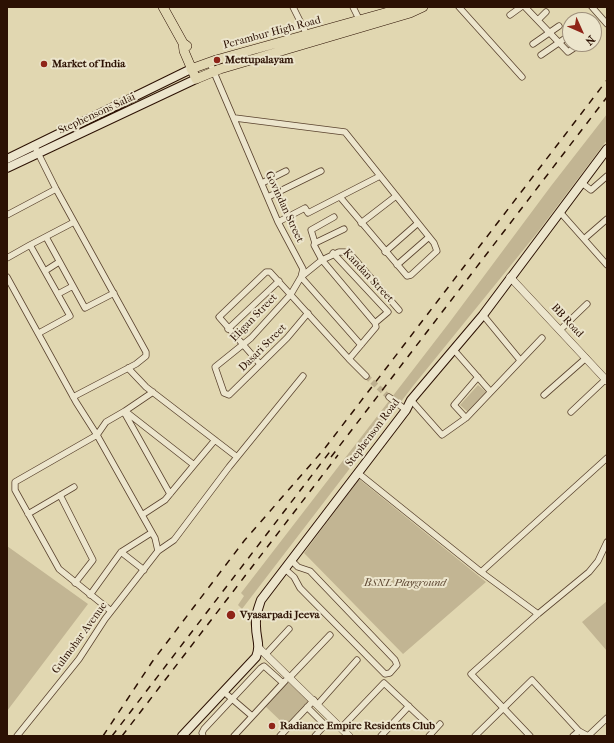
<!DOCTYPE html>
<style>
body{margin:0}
#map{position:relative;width:614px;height:743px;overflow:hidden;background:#e1d7b1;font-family:"IM FELL French Canon",serif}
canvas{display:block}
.frame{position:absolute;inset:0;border:8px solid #2c1103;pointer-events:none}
.north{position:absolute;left:562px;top:12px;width:40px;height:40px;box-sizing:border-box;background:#ece5cc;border:1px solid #9f907c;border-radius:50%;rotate:135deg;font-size:11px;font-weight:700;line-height:16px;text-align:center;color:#2c1103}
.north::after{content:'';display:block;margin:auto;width:14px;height:18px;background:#8f2418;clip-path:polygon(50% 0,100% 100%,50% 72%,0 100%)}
</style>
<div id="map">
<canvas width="614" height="743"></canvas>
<div class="frame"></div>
<div class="north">N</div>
</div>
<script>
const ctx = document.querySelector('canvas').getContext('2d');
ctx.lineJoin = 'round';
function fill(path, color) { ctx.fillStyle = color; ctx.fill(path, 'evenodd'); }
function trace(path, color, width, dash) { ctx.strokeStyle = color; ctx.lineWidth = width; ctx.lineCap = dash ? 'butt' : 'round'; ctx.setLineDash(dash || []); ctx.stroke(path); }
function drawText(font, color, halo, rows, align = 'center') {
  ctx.font = font + ' "IM FELL French Canon",serif'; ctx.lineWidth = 4; ctx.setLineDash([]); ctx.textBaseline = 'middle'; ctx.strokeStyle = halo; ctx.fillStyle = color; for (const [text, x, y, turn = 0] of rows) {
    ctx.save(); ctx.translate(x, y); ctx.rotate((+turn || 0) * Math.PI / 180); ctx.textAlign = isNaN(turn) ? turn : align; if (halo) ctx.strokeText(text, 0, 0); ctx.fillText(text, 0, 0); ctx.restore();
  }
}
fill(new Path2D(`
 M607,114V140L537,233L413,386L242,609L238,605L244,596L241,593L449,323L551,186Z
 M478,385L487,393L469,413L460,405Z
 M359,479L486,582L403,654L304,553Z
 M7,546L88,604L7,711Z
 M607,601V651L582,622Z
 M288,682L309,701L286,726L265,706Z`), '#c2b593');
trace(new Path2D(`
 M366,376L389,397`), '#bdaf8e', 5.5, [5.5, 3]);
const minor = new Path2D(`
 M293,7L307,35
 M353,7L360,21
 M459,7L522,77
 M525,7L568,52L580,44
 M592,7L607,24
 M510,15L521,7
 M538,20L546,12
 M533,44L559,26
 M541,55L570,35
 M210,63L278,222L303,269L301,277L361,345
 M235,118L345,132L434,243L437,251L411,275L407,276L340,197
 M34,145L56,189L146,352V356L136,364L73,397
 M262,183L286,171
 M582,183L591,190L607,176
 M268,197L321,171
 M560,212L607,265
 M7,215L56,189
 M334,217L311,230L315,243L314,245L322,260L375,323L376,327L349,359
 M278,222L305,208L308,213L380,176
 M361,223L396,196
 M46,237L85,308L114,293
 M584,239L607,219
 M315,243L344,229
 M30,245L74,222
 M385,252L418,223
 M333,253L388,312L375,323
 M7,258L30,245L70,316L39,333
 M397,265L429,237
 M45,271L59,262
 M7,277L76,402L97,435L106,422L125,411L194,465L165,500L142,515
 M58,294L73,286
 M308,313L287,338L229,395L224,393L215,367L251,338L291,294L301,277L322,260L339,252H345L352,256L399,310
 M483,315L520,360
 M228,329L279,281
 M560,330L587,304
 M454,350L490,391
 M260,364L219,317L266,272H270L349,359L366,376
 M128,368L146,387L237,457
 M544,395L586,358
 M389,397L406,410
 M411,400L442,435L466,418L542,338
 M125,411L153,392
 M124,412L170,494
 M571,412L607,378
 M466,418L454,405L478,377
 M194,465L215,440
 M358,473L481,572L538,614
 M60,495L93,560L75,583
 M28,514L74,487
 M121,552L144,570
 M285,569L294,577L300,588L385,674L390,673L397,665L395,660L310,571L298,567L292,561
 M481,572L607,458
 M90,595L121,552L151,533
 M111,611L59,569L15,490V482L97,435L155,538L158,551
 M266,654L289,629
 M290,677L330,635
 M224,692L252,716
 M318,704L357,660
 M307,707L325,725L315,736
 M342,727L384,683L434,730
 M17,736L79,659L105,619L158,551L174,540L229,467L303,376
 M203,736L202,733L204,729L261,668L264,666L283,683
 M234,736L285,681
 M280,736L314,700
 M381,736L409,706
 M429,736L440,724
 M475,736L532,680L579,731
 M530,736L471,674L538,614L589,572L598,561L607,542
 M573,736L579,731L588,736L607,718`);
const tertiary = new Path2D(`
 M510,277L607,381
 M260,649L349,736`);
const secondary = new Path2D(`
 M7,159L191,69
 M7,168L196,79
 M182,736L256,657C261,645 256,639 256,626C255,616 258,609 261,600L406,410L411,400L483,315L607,149`);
const primary = new Path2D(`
 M163,7L183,43L187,46
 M183,43L184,51L196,79L220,69L410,13L423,7
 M191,69L216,60L406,7`);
trace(minor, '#59422e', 7);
trace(tertiary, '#59422e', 8);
trace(secondary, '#2c1103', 10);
trace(primary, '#2c1103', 10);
trace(minor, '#ece5cc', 5.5);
trace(tertiary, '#ece5cc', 7);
trace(secondary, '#ece5cc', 8);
trace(primary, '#e1d7b1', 9);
trace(new Path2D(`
 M331,457L607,97
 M103,736L152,662L244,541L325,448L607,80
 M112,736L332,449
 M122,736L338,455`), '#2c1103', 1.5, [7, 7]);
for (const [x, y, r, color] of [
 [217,60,4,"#8f2418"],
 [44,64,4,"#8f2418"],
 [231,615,5,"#8f2418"],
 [272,726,4,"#8f2418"]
]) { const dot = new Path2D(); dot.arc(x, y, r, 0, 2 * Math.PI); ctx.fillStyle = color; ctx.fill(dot); trace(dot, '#ece5cc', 1.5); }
drawText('11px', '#2c1103', '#ece5cc', [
 ["Perambur High Road",272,33,-15],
 ["Stephensons Salai",97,114,-25],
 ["Govindan Street",284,207,65],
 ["Kandan Street",368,276,47],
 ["Eligan Street",254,318,-46],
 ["BB Road",567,321,47],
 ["Dasari Street",263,348,-45],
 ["Stephenson Road",373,433,-53],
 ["Gulmohar Avenue",80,638,-54]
]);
drawText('bold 11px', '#2c1103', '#ece5cc', [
 ["Mettupalayam",225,60],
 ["Market of India",52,64],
 ["Vyasarpadi Jeeva",240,615],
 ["Radiance Empire Residents Club",280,726]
], 'left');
drawText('italic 11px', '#604a35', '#ece5cc', [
 ["BSNL Playground",405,583]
]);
</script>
